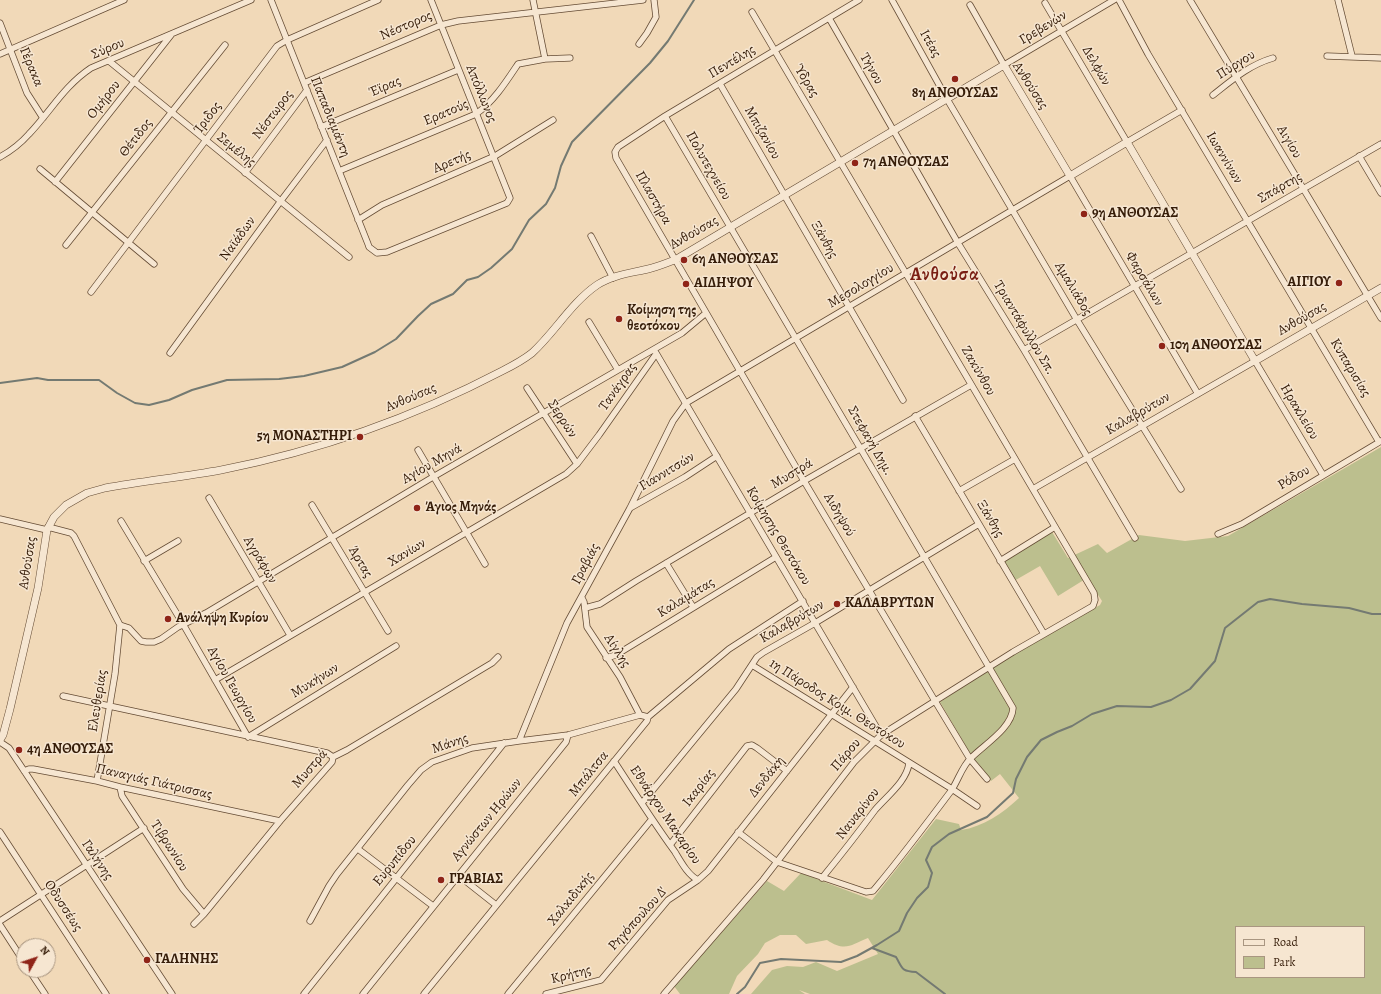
<!DOCTYPE html>
<meta charset="utf-8">
<style>
body{margin:0}
#map{position:relative;width:1381px;height:994px;overflow:hidden;background:#f1d9b8;font-family:Alegreya,serif}
canvas{display:block}
.legend{position:absolute;left:1235px;top:926px;width:130px;height:52px;box-sizing:border-box;background:#f6e6d1;border:1px solid #a99681;margin:0;padding:5px 7px;list-style:none;font-size:12px;color:#361d09}
.legend li{display:flex;align-items:center;gap:8px;height:20px}
.legend b{width:20px;border:1px solid #a99681}
.north{position:absolute;left:16px;top:938px;width:40px;height:40px;box-sizing:border-box;background:#f6e6d1;border:1px solid #a99681;border-radius:50%;rotate:50deg;font-size:11px;font-weight:700;line-height:16px;text-align:center;color:#361d09}
.north::after{content:'';display:block;margin:auto;width:14px;height:18px;background:#8f2418;clip-path:polygon(50% 0,100% 100%,50% 72%,0 100%)}
</style>
<div id="map">
<canvas width="1381" height="994"></canvas>
<ul class="legend">
<li><b style="height:5px;background:#f6e6d1"></b>Road</li>
<li><b style="height:11px;background:#bcbf8e"></b>Park</li>
</ul>
<div class="north">N</div>
</div>
<script>
const ctx = document.querySelector('canvas').getContext('2d');
ctx.lineJoin = 'round';
function fill(path, color) { ctx.fillStyle = color; ctx.fill(path, 'evenodd'); }
function trace(path, color, width, dash) { ctx.strokeStyle = color; ctx.lineWidth = width; ctx.lineCap = dash ? 'butt' : 'round'; ctx.setLineDash(dash || []); ctx.stroke(path); }
function drawText(font, color, halo, rows, align = 'center') {
  ctx.font = font + ' Alegreya,serif'; ctx.lineWidth = 3; ctx.setLineDash([]); ctx.textBaseline = 'middle'; ctx.strokeStyle = halo; ctx.fillStyle = color; for (const [text, x, y, turn = 0] of rows) {
    ctx.save(); ctx.translate(x, y); ctx.rotate((+turn || 0) * Math.PI / 180); ctx.textAlign = isNaN(turn) ? turn : align; if (halo) ctx.strokeText(text, 0, 0); ctx.fillText(text, 0, 0); ctx.restore();
  }
}
fill(new Path2D(`
 M1381,447V994H810L799,990L805,994H751L772,970L787,966L803,967L816,962L837,971L878,954L868,938C851,945 845,952 827,940L806,944L796,935H780L765,943L758,954L737,976L729,994H680L674,986L767,881L784,891L801,873L872,900L936,819L959,824L961,830C983,827 1003,813 1019,798L1000,774L991,781L974,760L940,702L1017,651L1100,605L1102,601L1087,578L1058,596L1040,566L1014,581L1002,562L1052,532L1068,558L1098,544L1107,553L1139,535L1185,541L1228,536ZM1236,927H1364V977H1236Z`), '#bcbf8e');
trace(new Path2D(`
 M0,383L37,378L48,380H99L117,393L135,403L149,405L169,400L192,390L227,380L279,379L304,376L342,367L375,352L396,339L418,316L431,304L453,294L467,280L478,277L491,268L512,249L529,220L546,204L555,188L561,166L572,142L650,63L668,41L694,0
 M872,948L896,957C903,969 901,971 916,972L945,994
 M737,994L745,987L760,963L781,959L841,962L857,956L877,945L899,931L907,913L917,898L928,887L932,873L926,860L932,847L949,834L987,817L1013,793L1016,779L1027,757L1041,740L1057,732L1072,726L1092,714L1117,706L1151,707L1171,700L1190,689L1215,661L1225,628L1258,602L1270,599L1302,604L1349,608L1372,614H1381`), '#747a72', 2);
const minor = new Path2D(`
 M271,0L368,244L369,247L377,253L387,252L507,203L510,198L431,0
 M533,0L545,59
 M859,0L665,116L618,147L615,152L616,158L804,481L935,701L970,759L987,779
 M892,0L947,99L1077,320L1181,489
 M1119,0L1148,54L1379,442
 M1190,0L1381,318
 M1338,0L1352,56
 M1045,3L1127,142L1182,110
 M970,5L1004,65L1114,0
 M829,18L958,243L1024,350L1135,538
 M0,23L27,93L43,118
 M639,44L647,33L656,17L654,0
 M0,54L124,0
 M1327,56L1381,58
 M109,61L349,257
 M304,83L441,25L458,21L643,0
 M720,84L903,400
 M1213,95C1232,80 1249,65 1273,58
 M665,116L1013,708C1012,728 985,744 971,758C962,766 958,781 951,791C927,823 903,855 878,885L873,891L866,892L777,862L738,832
 M321,127L458,70
 M1359,156L1381,193
 M0,157C11,151 21,143 29,134C51,111 64,86 91,68L251,0
 M40,169L154,264
 M339,171L476,114C494,101 506,82 518,64L545,59L570,58
 M245,173L307,90
 M55,182L171,35
 M358,220L382,205L495,156L553,120
 M591,236L613,278
 M66,245L225,45
 M91,292L277,46L287,40L378,0
 M589,322L618,370
 M1024,350L1381,144
 M170,353L280,202L327,140
 M656,353L881,735
 M527,388L577,464
 M915,416L1044,634
 M418,450L485,564
 M1033,489L1255,361L1323,475
 M959,491L1015,459
 M209,498L290,635
 M312,505L388,631
 M630,508L685,477L717,456
 M0,519L47,530
 M121,521L183,624L248,737L396,646
 M48,527L71,533L74,536L120,625L129,628L141,641L146,642H154L161,639L178,627L206,613L433,477L682,333L706,313
 M1218,534L1242,524L1381,441
 M144,561L178,541
 M1000,561L1055,527
 M666,563L693,607
 M582,598L584,602L587,627L620,677L640,715
 M585,608L600,604L636,581L804,481L971,385
 M606,658L616,655L776,557
 M752,665L952,789L977,806
 M215,680L566,474L577,464L599,435L656,354
 M63,696L327,753L333,757
 M519,741L567,623L630,508L673,421L686,403L1070,176L1198,394
 M0,742L9,748L172,994
 M333,757L347,750L492,663L498,657
 M614,761C634,792 654,823 675,852C681,862 688,875 698,880
 M24,771L29,769H33L97,781L120,787L280,821
 M97,781L115,674L120,625
 M120,787L122,796L183,889L204,914
 M642,803L736,689L757,657L764,652L815,623L979,524
 M0,832L106,994
 M670,845L747,746L752,745L757,748L787,771
 M358,849L433,906
 M458,875L496,905
 M822,878C840,856 858,833 875,810C887,796 907,781 909,763
 M0,921L144,828
 M310,921L329,886L337,874L408,785L421,770L432,762L472,748L519,741L568,735L640,715L648,717
 M194,924L204,914L280,821L332,762L333,757
 M0,925L24,962
 M29,970L45,994
 M304,994L504,743
 M363,994L566,742L568,735
 M424,994L647,721L648,717L729,649L803,601
 M508,994L652,819
 M546,994L601,980L668,900L698,880L708,871L853,687
 M664,994L763,880L854,762L881,735L1013,652L1093,606L1095,600L1094,593L752,12`);
const tertiary = new Path2D(`
 M0,740L3,735L10,709L38,588L47,530L54,517L66,505L87,493L105,488C144,481 182,477 221,470C318,451 414,417 502,371C512,366 523,360 532,353C555,332 571,303 597,285C612,275 631,273 648,269C657,267 666,263 675,260L1004,65L1070,176L1127,142L1255,361L1381,288`);
trace(minor, '#654c35', 7);
trace(tertiary, '#654c35', 8);
trace(minor, '#f6e6d1', 5.5);
trace(tertiary, '#f6e6d1', 7);
for (const [x, y, r, color] of [
 [955,79,4,"#8f2418"],
 [855,163,4,"#8f2418"],
 [1084,214,4,"#8f2418"],
 [684,260,4,"#8f2418"],
 [1339,283,4,"#8f2418"],
 [686,284,4,"#8f2418"],
 [619,319,4,"#8f2418"],
 [1162,346,4,"#8f2418"],
 [360,437,4,"#8f2418"],
 [417,508,4,"#8f2418"],
 [837,604,4,"#8f2418"],
 [168,619,4,"#8f2418"],
 [19,750,4,"#8f2418"],
 [441,880,4,"#8f2418"],
 [147,960,4,"#8f2418"]
]) { const dot = new Path2D(); dot.arc(x, y, r, 0, 2 * Math.PI); ctx.fillStyle = color; ctx.fill(dot); trace(dot, '#f6e6d1', 1.5); }
drawText('14px', '#361d09', '#f6e6d1', [
 ["Νέστορος",406,26,-23],
 ["Γρεβενών",1043,28,-31],
 ["Ιτέας",930,44,61],
 ["Σύρου",108,49,-23],
 ["Πεντέλης",732,62,-31],
 ["Πύργου",1236,65,-32],
 ["Δελφών",1096,66,60],
 ["Γέρακα",31,67,67],
 ["Τήνου",871,69,60],
 ["Ύδρας",806,81,59],
 ["Ανθούσας",1030,86,57],
 ["Έϊρας",385,87,-23],
 ["Απόλλωνος",481,94,68],
 ["Ομήρου",104,100,-52],
 ["Ερατούς",446,113,-23],
 ["Νέστωρος",273,115,-53],
 ["Παπαδιαμάντη",330,117,68],
 ["Ίριδος",208,118,-53],
 ["Μπιζανίου",762,133,60],
 ["Θέτιδος",136,138,-52],
 ["Αιγίου",1289,142,59],
 ["Σεμέλης",236,150,39],
 ["Ιωαννίνων",1224,158,59],
 ["Αρετής",452,162,-23],
 ["Πολυτεχνείου",708,166,60],
 ["Σπάρτης",1280,188,-30],
 ["Πλαστήρα",653,198,60],
 ["Ανθούσας",694,233,-30],
 ["Ναϊάδων",238,239,-54],
 ["Ξάνθης",824,240,60],
 ["Φαρσάλων",1144,279,59],
 ["Μεσολογγίου",861,286,-31],
 ["Αμαλιάδος",1073,289,59],
 ["Ανθούσας",1302,319,-30],
 ["Τριαντάφυλλου Σπ.",1024,328,59],
 ["Κυπαρισίας",1350,368,59],
 ["Ζακύνθου",978,371,60],
 ["Τανάγρας",618,387,-55],
 ["Ανθούσας",411,398,-23],
 ["Ηρακλείου",1299,412,59],
 ["Καλαβρύτων",1138,414,-30],
 ["Σερρών",562,419,57],
 ["Στεφανή Δημ.",870,441,60],
 ["Αγίου Μηνά",432,464,-30],
 ["Γιαννιτσών",667,472,-31],
 ["Μυστρά",792,474,-31],
 ["Ρόδου",1294,478,-31],
 ["Αιδηψού",839,515,59],
 ["Ξάνθης",990,519,59],
 ["Κοίμησης Θεοτόκου",778,536,59],
 ["Χανίων",407,553,-31],
 ["Αγράφων",260,560,59],
 ["Άρτας",360,562,59],
 ["Ανθούσας",28,563,-81],
 ["Γραβιάς",586,564,-62],
 ["Καλαμάτας",686,598,-31],
 ["Καλαβρύτων",792,622,-30],
 ["Αίγλης",617,651,57],
 ["Μυκήνων",315,681,-32],
 ["Αγίου Γεωργίου",232,685,60],
 ["Ελευθερίας",98,701,-81],
 ["1η Πάροδος Κοιμ. Θεοτόκου",837,704,32],
 ["Μάνης",450,744,-19],
 ["Πάρου",846,755,-50],
 ["Μυστρά",310,769,-49],
 ["Μπάλτσα",589,774,-51],
 ["Δενδάκη",767,777,-51],
 ["Παναγιάς Γιάτρισσας",154,782,13],
 ["Ικαρίας",699,788,-52],
 ["Ναυαρίνου",858,814,-52],
 ["Εθνάρχου Μακαρίου",665,815,56],
 ["Αγνώστων Ηρώων",487,820,-51],
 ["Τιβρωνίου",169,846,57],
 ["Γαλήνης",97,860,56],
 ["Ευρυπίδου",395,861,-51],
 ["Χαλκιδικής",571,899,-51],
 ["Οδυσσέως",63,906,57],
 ["Ρηγόπουλου Δ'",638,919,-48],
 ["Κρήτης",571,975,-14]
]);
drawText('bold 14px', '#361d09', '#f6e6d1', [
 ["8η ΑΝΘΟΥΣΑΣ",955,94,"center"],
 ["7η ΑΝΘΟΥΣΑΣ",863,163],
 ["9η ΑΝΘΟΥΣΑΣ",1092,214],
 ["6η ΑΝΘΟΥΣΑΣ",692,260],
 ["ΑΙΓΙΟΥ",1331,283,"right"],
 ["ΑΙΔΗΨΟΥ",694,284],
 ["Κοίμηση της",627,311],
 ["θεοτόκου",627,327],
 ["10η ΑΝΘΟΥΣΑΣ",1170,346],
 ["5η ΜΟΝΑΣΤΗΡΙ",352,437,"right"],
 ["Άγιος Μηνάς",425,508],
 ["ΚΑΛΑΒΡΥΤΩΝ",845,604],
 ["Ανάληψη Κυρίου",176,619],
 ["4η ΑΝΘΟΥΣΑΣ",27,750],
 ["ΓΡΑΒΙΑΣ",449,880],
 ["ΓΑΛΗΝΗΣ",155,960]
], 'left');
ctx.letterSpacing = '1px';
drawText('bold 18px', '#7a1f14', '#f6e6d1', [
 ["Ανθούσα",945,276]
]);
ctx.letterSpacing = '0px';
</script>
